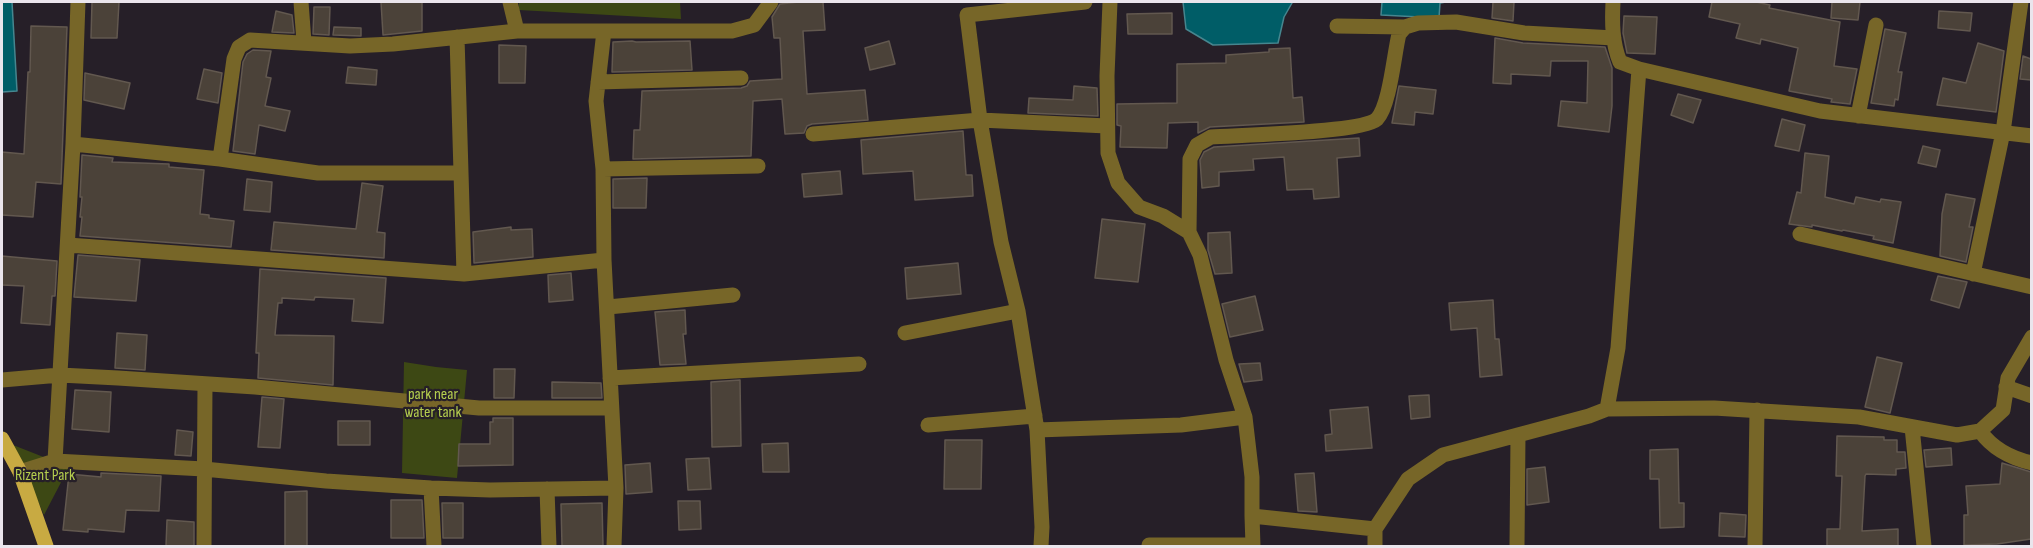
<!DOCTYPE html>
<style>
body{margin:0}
#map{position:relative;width:2033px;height:548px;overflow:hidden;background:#261f28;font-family:"Sofia Sans Condensed",sans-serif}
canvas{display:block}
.frame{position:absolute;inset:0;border:3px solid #eae5ec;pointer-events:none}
</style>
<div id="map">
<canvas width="2033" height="548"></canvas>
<div class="frame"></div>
</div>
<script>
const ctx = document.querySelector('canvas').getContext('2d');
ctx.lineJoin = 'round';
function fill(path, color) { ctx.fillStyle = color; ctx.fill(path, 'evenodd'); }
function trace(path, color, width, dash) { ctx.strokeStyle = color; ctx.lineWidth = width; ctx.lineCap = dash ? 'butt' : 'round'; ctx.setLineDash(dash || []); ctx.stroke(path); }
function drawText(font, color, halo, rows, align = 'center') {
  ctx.font = font + ' "Sofia Sans Condensed",sans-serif'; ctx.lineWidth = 4.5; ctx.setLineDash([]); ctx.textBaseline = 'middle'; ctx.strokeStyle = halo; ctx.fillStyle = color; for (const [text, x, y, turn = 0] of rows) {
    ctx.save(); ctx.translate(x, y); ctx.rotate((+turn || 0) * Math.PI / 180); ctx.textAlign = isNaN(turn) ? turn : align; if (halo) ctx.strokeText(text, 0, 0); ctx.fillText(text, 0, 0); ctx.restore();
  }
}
fill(new Path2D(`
 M519,2H680L681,19L519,10Z
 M404,362L436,367L467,370L457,478L402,473Z
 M13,445L69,467L44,515Z`), '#3d4814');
const water = new Path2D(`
 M2,2H12L17,91L2,92Z
 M1183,2H1292V3L1284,17L1278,43L1213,45L1186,29Z
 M1382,2H1446L1440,3L1439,18L1381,15Z`);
fill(water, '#005d67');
trace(water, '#46868f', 1.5);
const building = new Path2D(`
 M92,2H119L117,38H91Z
 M381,2H422V31L383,35Z
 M799,2H823L825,30L803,31L807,94L865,90L868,120L812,124L807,126L804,133L785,134L782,99L753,101L751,156L633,159L634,130H640L642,91L741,88L747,86L750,81L782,79L780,38H774L772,17L780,4Z
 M1493,2H1514L1513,21L1492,18Z
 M1712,2H1756L1770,5L1769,8L1840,22L1834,66L1857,69L1850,104L1831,102L1832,99L1789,91L1798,48L1761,39L1760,44L1736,38L1740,24L1709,17Z
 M1832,2H1860L1858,20L1831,18Z
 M314,7H330L329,35L313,34Z
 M276,11L292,15L294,33L272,32Z
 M1939,11L1972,13L1970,31L1938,28Z
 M1172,13V34H1128L1127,14Z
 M1624,16L1657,17L1655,54L1627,53L1623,33Z
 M31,26L67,27L61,184L36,182L33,217L2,215V152L24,154L28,72H30Z
 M334,27L361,28V36L333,35Z
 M1885,29L1906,33L1898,72H1902L1898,100L1895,99L1894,106L1871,103Z
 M1495,38L1523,43L1605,47L1612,68V106L1609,132L1558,126L1561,101L1587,103L1588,61H1551L1550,76L1511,74V84L1493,83Z
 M632,41L636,42L690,41L692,70L612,72L613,42Z
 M889,41L895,64L870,70L865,48Z
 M1978,43L2004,51L1996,112L1937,105L1943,78L1966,83Z
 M499,45L526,46L525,83H499Z
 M1290,48L1293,98L1302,97L1304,122L1210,127L1198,133V122L1168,123L1167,148L1120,147L1121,126L1117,125V104L1177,103V64L1226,63V55L1269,52V49Z
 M253,50L271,51L266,77L271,78L265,106L290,111L285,131L259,125L255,154L233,151L243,62L247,54Z
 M2023,56L2031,59V80L2020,79Z
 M348,67L377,70L376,85L346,83Z
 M204,69L222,73L218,103L197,99Z
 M85,73L130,83L124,109L84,100Z
 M1074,86L1097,88L1098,116L1028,113L1029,98L1073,100Z
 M1399,86L1436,90L1433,114L1415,112L1414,125L1392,123Z
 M1678,94L1701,100L1693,123L1671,115Z
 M1782,119L1805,125L1799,151L1775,146Z
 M963,131L966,175H972L973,196L915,200L913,171L863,174L861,140Z
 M1359,138L1360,156L1337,158L1339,197L1314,199L1313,189L1287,190L1284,157L1253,159L1254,170L1219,172V186L1202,188L1200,160L1204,152L1214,147Z
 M1923,146L1940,150L1936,167L1918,163Z
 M1805,153L1829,156L1825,197L1854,204L1856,197L1880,202L1881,199L1901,202L1893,243L1873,239L1874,236L1843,230L1842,231L1812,225V227L1789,224L1797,192L1801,193Z
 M82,155L113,158L112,162L169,164V167L204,170L200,214L209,215V218L234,221L231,247L80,236L82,217H80L82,197H80Z
 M840,171L842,194L804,197L802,174Z
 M647,178L646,208H613V179Z
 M247,179L272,182L270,212L244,210Z
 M362,183L383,186L377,232L385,233L384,258L271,250L274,222L356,229Z
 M1946,194L1975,199L1969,227H1973L1966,262L1940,256L1942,214Z
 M1102,219L1145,224L1138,282L1095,278Z
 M511,227V230L532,229L533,257L474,263L473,232Z
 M1230,232L1232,273L1215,274L1208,250V233Z
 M78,255L140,260L136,301L74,297Z
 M2,256L57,261L55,296H52L50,325L21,323L24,286L2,285Z
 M958,263L961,294L907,299L905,268Z
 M260,269L386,278L383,323L352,321L354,299L315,297L314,300L282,298V303H278L275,335L334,336L333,385L258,378L259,353H256Z
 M571,273L573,300L549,302L548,275Z
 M1938,276L1967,282L1959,308L1931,300Z
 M1255,296L1263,330L1230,337L1222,304Z
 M1493,300L1495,339H1499L1502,375L1480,377L1477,328L1451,330L1449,303Z
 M685,310L686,334H683L686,364L660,365L655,312Z
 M117,333L147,335L145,370L115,368Z
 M1877,357L1902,363L1890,413L1865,407Z
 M1260,363L1262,380L1244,382L1239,364Z
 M494,369H515L514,398H494Z
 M740,380L741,446L712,447L711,382Z
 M552,382L601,383L602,398H552Z
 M75,390L111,392L109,432L72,429Z
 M1429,395L1430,417L1411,419L1409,396Z
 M262,397L284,399L280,448L258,447Z
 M1368,407L1372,448L1326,451L1325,435L1332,434L1330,410Z
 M493,418H513V465L458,466L459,444H490V422H493Z
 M338,421H370V445H338Z
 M177,430L193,432L191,456L175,455Z
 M1837,436L1884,437V440H1897V452H1905L1906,468L1896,469V475L1866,474L1865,476L1862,531L1898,529V546H1827V529H1840L1842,476H1836Z
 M945,440H982L981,489H944Z
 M788,443L789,472H763L762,444Z
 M1951,448L1952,465L1926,467L1924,450Z
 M1678,449L1679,503H1684V527L1660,528L1659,479H1650V450Z
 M709,458L711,489L688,490L686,459Z
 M650,463L652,492L626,494L625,465Z
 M2002,463L2031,472V539L1997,544L1964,545V515H1968L1966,486L2000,484Z
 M1545,467L1549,502L1527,505V469Z
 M101,473L161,476L159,511L126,510L124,532L88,529V532L63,530L69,474L101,477Z
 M1314,473L1317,512L1298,511L1295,474Z
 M307,491V546H285V492Z
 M391,500H422L424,538H391Z
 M678,501H700L701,529L679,530Z
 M442,503H463V538H443Z
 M602,503L603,546H562L561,504Z
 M1720,513L1746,515L1745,537L1719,536Z
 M167,520L194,522V546H166Z`);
fill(building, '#4b4239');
trace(building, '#62584f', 1.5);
trace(new Path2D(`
 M301,2L304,42
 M1085,2L967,15L980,120L1001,242L1018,311L1037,430L1181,425L1245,417
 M1110,2L1107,76L1108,153L1118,183L1139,207L1163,216L1189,232L1200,255L1226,360L1245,417L1252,477V516L1375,529
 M1337,26L1405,27
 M604,31H732L754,25L771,2
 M1639,69L1820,111L2032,136
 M598,82L741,78
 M1858,116L1876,25
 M813,134L980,120L1107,126
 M73,144L220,159L318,173H461
 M220,159L234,59L239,47L250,40L350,46L393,44L517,31
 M603,169L758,166
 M1189,232L1190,159L1197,145L1211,137C1238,135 1362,133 1377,119C1390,105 1394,54 1399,34L1405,27L1418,23L1456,22L1524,33L1614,38
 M1800,234L2032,287
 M68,245L464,274L457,37
 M464,274L604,260
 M1973,274L2003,132L2021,2
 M608,307L733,295
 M905,333L1018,311
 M610,378L859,364
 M2,380L60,375L118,378L255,387L479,408H611
 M2006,387L2032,396
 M1607,409L1618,348L1639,69L1620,62C1612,43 1612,22 1613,2
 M928,425L1035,416
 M1912,427L1924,546
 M1037,430L1042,527L1041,546
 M1980,431C1992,448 2010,458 2032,463
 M55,461L73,144L78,2
 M20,472L55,461L204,469L326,481L431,488L490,490L616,488L604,260L603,169L596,101L604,31H517L510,2
 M431,488L434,546
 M547,489L549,546
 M1252,516L1253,546
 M1149,545H1253
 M204,546L205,384
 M614,546L616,488
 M1375,546V529L1408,479L1443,455L1589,416L1607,409L1714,408L1859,417L1957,435L1980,431L2003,410L2008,378L2032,337
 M1517,546L1518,435
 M1755,546L1757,410`), '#776628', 15);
trace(new Path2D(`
 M2,439L20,472L46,546`), '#c8aa42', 15);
drawText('16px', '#b5ce4e', '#261f28', [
 ["park near",433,395],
 ["water tank",433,413],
 ["Rizent Park",45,476]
]);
</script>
